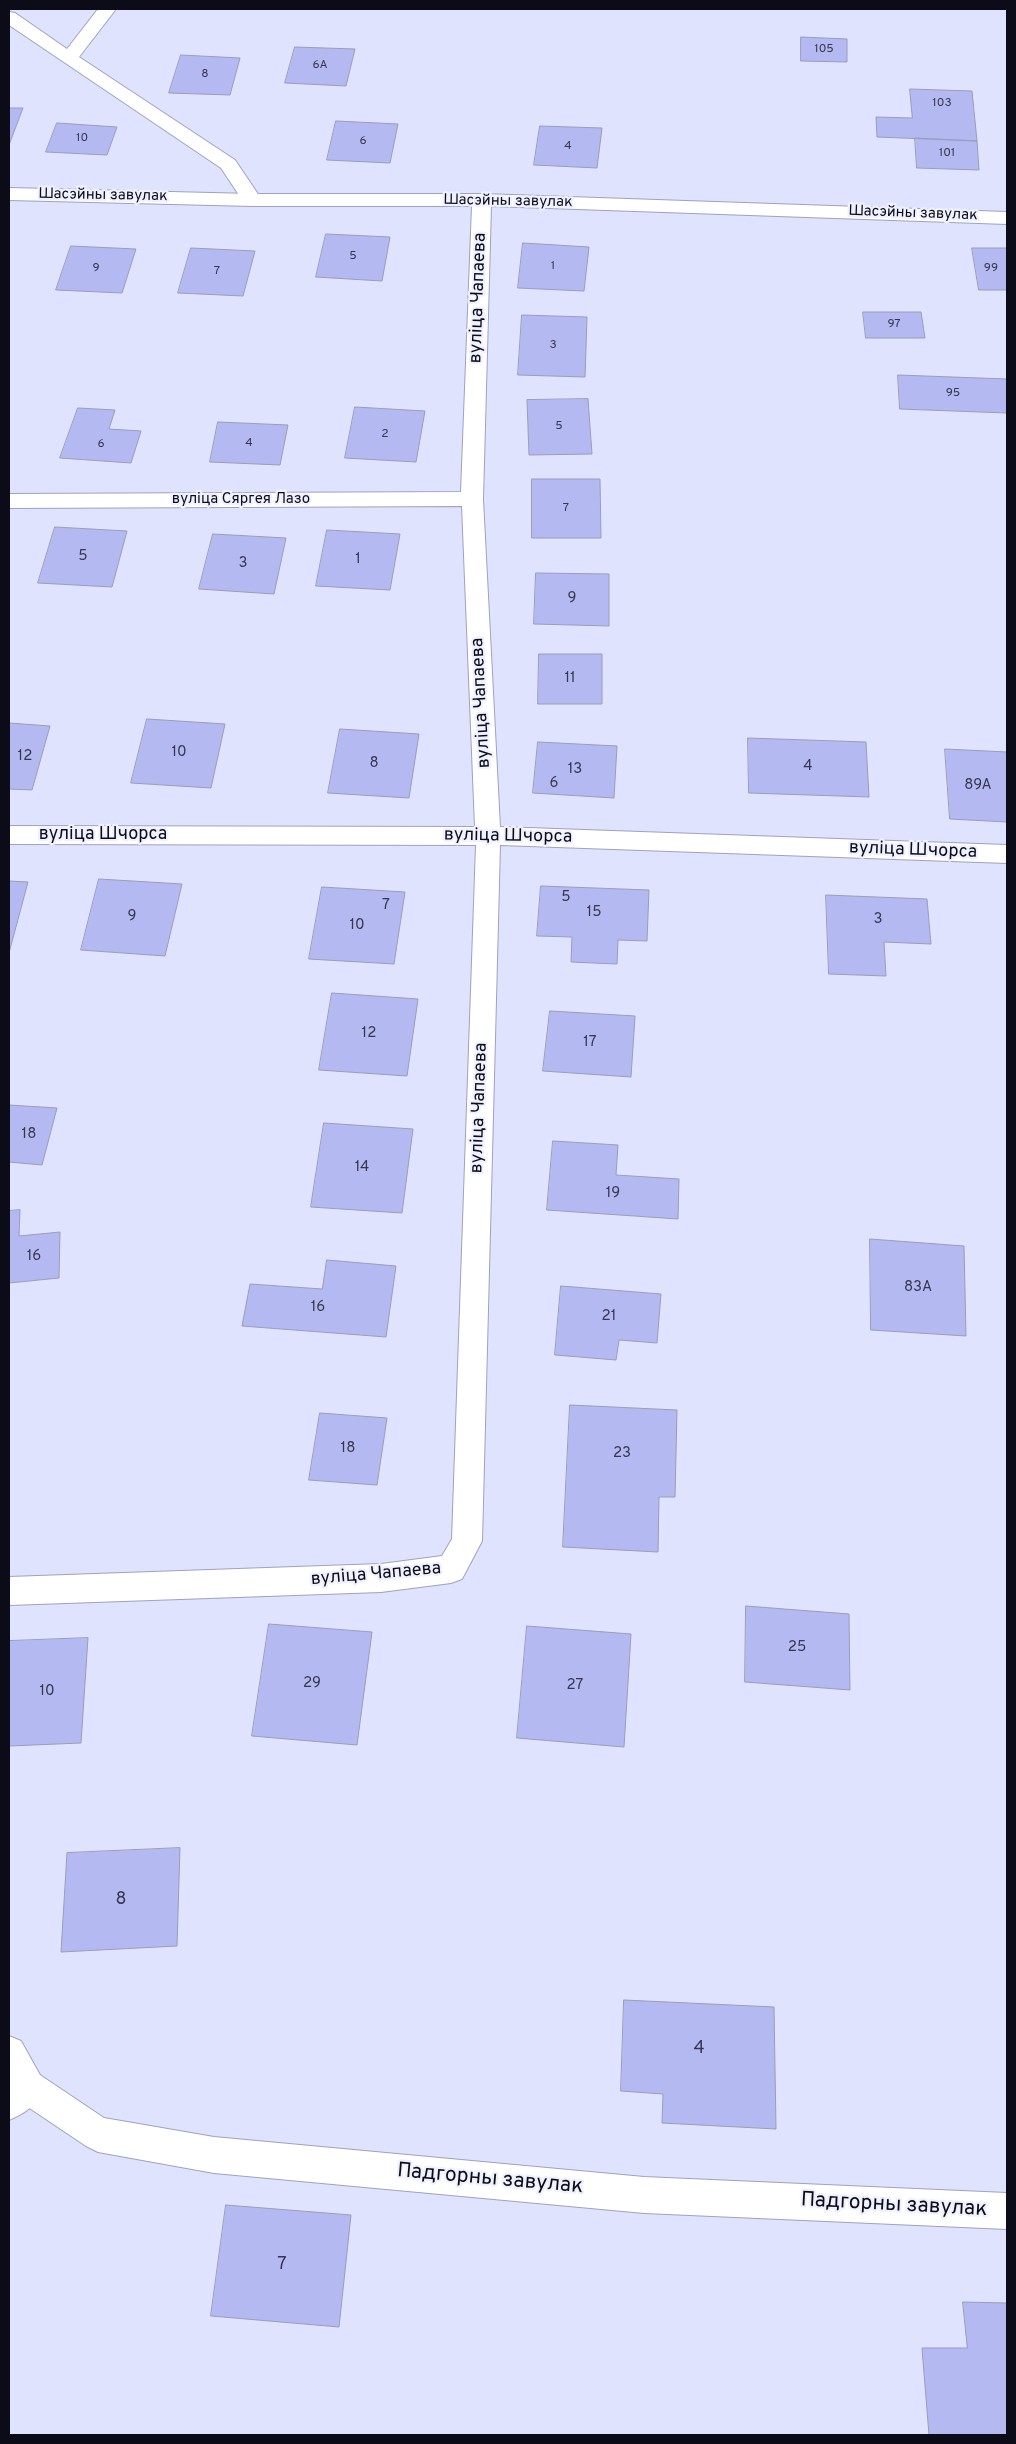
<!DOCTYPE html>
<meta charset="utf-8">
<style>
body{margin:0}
#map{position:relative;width:1016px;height:2444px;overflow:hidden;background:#e0e3fe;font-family:Overpass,sans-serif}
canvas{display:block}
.frame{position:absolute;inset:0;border:10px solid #0b0c17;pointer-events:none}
</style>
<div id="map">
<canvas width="1016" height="2444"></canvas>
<div class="frame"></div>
</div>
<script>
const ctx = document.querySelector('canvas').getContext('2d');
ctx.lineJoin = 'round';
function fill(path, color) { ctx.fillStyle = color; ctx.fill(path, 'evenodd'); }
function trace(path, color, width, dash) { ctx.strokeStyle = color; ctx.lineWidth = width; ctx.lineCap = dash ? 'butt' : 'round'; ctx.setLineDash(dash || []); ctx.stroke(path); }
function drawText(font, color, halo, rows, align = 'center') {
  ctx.font = font + ' Overpass,sans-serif'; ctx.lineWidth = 4.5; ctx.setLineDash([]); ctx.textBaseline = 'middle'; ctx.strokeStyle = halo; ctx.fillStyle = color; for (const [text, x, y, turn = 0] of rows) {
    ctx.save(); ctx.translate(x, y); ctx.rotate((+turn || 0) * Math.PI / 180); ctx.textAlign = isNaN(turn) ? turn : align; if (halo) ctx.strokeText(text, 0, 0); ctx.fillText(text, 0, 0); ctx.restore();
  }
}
const building = new Path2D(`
 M801,37L847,39V62L801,61Z
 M295,47L355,49L346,86L285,83Z
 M181,55L240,58L230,95L169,93Z
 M910,89L972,91L977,141L877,137L876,117L912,118Z
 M9,108H23L9,145Z
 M336,121L398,124L390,163L327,160Z
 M57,123L117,127L107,155L46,152Z
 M540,126L602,128L597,168L534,165Z
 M915,138L977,141L979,170L917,168Z
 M326,234L390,237L382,281L316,277Z
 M523,243L589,247L584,291L518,288Z
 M71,246L136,249L122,293L56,290Z
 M191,248L255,251L243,296L178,293Z
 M972,248H1007V290H979Z
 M863,312H921L925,338H866Z
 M522,315L587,317L585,377L518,375Z
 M898,375L1007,379V413L900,409Z
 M588,399L592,454L529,455L527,400Z
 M355,407L425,411L416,462L345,458Z
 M78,408L115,410L109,429L141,431L131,463L60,458Z
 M218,422L288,425L280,465L210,462Z
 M532,479H600L601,538H532Z
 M55,527L127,531L112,587L38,583Z
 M327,530L400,534L390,590L316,586Z
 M213,534L286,538L274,594L199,589Z
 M536,573L609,574V626L534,624Z
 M539,654H602V704H538Z
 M147,719L225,724L211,788L131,783Z
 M9,723L50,726L32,790L9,789Z
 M340,729L419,734L409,798L328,793Z
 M748,738L866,742L869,797L749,793Z
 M538,742L617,746L614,798L533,793Z
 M945,749L1007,752V822L950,819Z
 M99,879L182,884L165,956L81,950Z
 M9,881L28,882L9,953Z
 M541,886L649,890L647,941L618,940L617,964L571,962L572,937L537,936Z
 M322,887L405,892L394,964L309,959Z
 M826,895L927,899L931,944L884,942L886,976L829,974Z
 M332,993L418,999L407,1076L319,1070Z
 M550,1011L635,1016L631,1077L543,1071Z
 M9,1105L57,1108L42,1165L9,1162Z
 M324,1123L413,1129L402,1213L311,1207Z
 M553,1141L618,1145L616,1175L679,1179L678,1219L547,1210Z
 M20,1210L19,1236L60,1232L59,1278L9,1283V1211Z
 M870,1239L964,1246L966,1336L871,1330Z
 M327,1260L396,1266L386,1337L242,1326L250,1284L322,1289Z
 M561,1286L661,1294L657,1343L619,1340L616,1360L555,1355Z
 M570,1405L677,1410L675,1497H659L658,1552L563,1547Z
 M320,1413L387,1418L377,1485L309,1480Z
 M746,1606L849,1614L850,1690L745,1682Z
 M269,1624L372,1632L357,1745L252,1736Z
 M527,1626L631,1634L624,1747L517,1738Z
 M88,1638L81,1743L9,1746V1641Z
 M180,1848L177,1946L61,1952L67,1853Z
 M624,2000L774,2007L776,2129L662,2123L663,2094L621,2091Z
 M226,2205L351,2215L339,2327L211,2316Z
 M963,2302L1007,2303V2435H929L922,2348H967Z`);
fill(building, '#b5b9f1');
trace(building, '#999cbb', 1);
const lane = new Path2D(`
 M98,9H116L79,57L235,160L262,200L259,204H245L221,168L9,25V12L15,13L67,49Z
 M28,2070L40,2075L45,2087C38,2104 26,2113 9,2120V2081Z`);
const street = new Path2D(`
 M9,188L252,194H482L1007,212V224L491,206L483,499L500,827L1007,845V863L500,845L482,1541L462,1579L451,1583L381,1592L9,1605V1577L381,1564L442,1556L452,1539L476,845L9,844V826L475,827L462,506L9,508V494L461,492L472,206H252L9,200Z
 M9,2036L21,2041L40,2075L104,2118L214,2137L644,2177L1007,2193V2229L644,2213L214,2173L98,2152L86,2146L16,2099L9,2087Z`);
trace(lane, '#9ea1c1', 2);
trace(street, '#9ea1c1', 2);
fill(lane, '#fff');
fill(street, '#fff');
drawText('12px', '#36374e', null, [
 ["105",824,50],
 ["6А",320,66],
 ["8",205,75],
 ["103",942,104],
 ["10",82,139],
 ["6",363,142],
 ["4",568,147],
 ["101",947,154],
 ["5",353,257],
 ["1",553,267],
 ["9",96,269],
 ["99",991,269],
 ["7",217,272],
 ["97",894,325],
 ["3",553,346],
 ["95",953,394],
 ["5",559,427],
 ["2",385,435],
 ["4",249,444],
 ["6",101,445],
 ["7",566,509]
]);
drawText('15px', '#0b0c17', '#f0f1ff', [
 ["Шасэйны завулак",103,196,1],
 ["Шасэйны завулак",508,202,1],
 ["Шасэйны завулак",913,214,2],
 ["вуліца Сяргея Лазо",241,500]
]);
drawText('15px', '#36374e', null, [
 ["5",83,557],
 ["1",358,560],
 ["3",243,564],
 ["9",572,599],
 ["11",570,679],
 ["10",179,753],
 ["12",25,757],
 ["8",374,764],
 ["4",808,767],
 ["13",575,770],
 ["6",554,784],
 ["89А",978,786],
 ["5",566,898],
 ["7",386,906],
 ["15",594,913],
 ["9",132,917],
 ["3",878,920],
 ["10",357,926],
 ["12",369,1034],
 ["17",590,1043],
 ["18",29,1135],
 ["14",362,1168],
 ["19",613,1194],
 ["16",34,1257],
 ["83А",918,1288],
 ["16",318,1308],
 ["21",609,1317],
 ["18",348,1449],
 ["23",622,1454],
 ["25",797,1648],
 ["29",312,1684],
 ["27",575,1686],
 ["10",47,1692]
]);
drawText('18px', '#0b0c17', '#f0f1ff', [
 ["вуліца Чапаева",479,298,-88],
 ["вуліца Чапаева",482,703,-93],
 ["вуліца Шчорса",103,835],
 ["вуліца Шчорса",508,837,1],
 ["вуліца Шчорса",913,851,2],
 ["вуліца Чапаева",480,1108,-88],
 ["вуліца Чапаева",376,1575,-5]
]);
drawText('18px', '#36374e', null, [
 ["8",121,1900],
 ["4",699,2049],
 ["7",282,2265]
]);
drawText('21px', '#0b0c17', '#f0f1ff', [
 ["Падгорны завулак",490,2180,5],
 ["Падгорны завулак",894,2206,3]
]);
</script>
